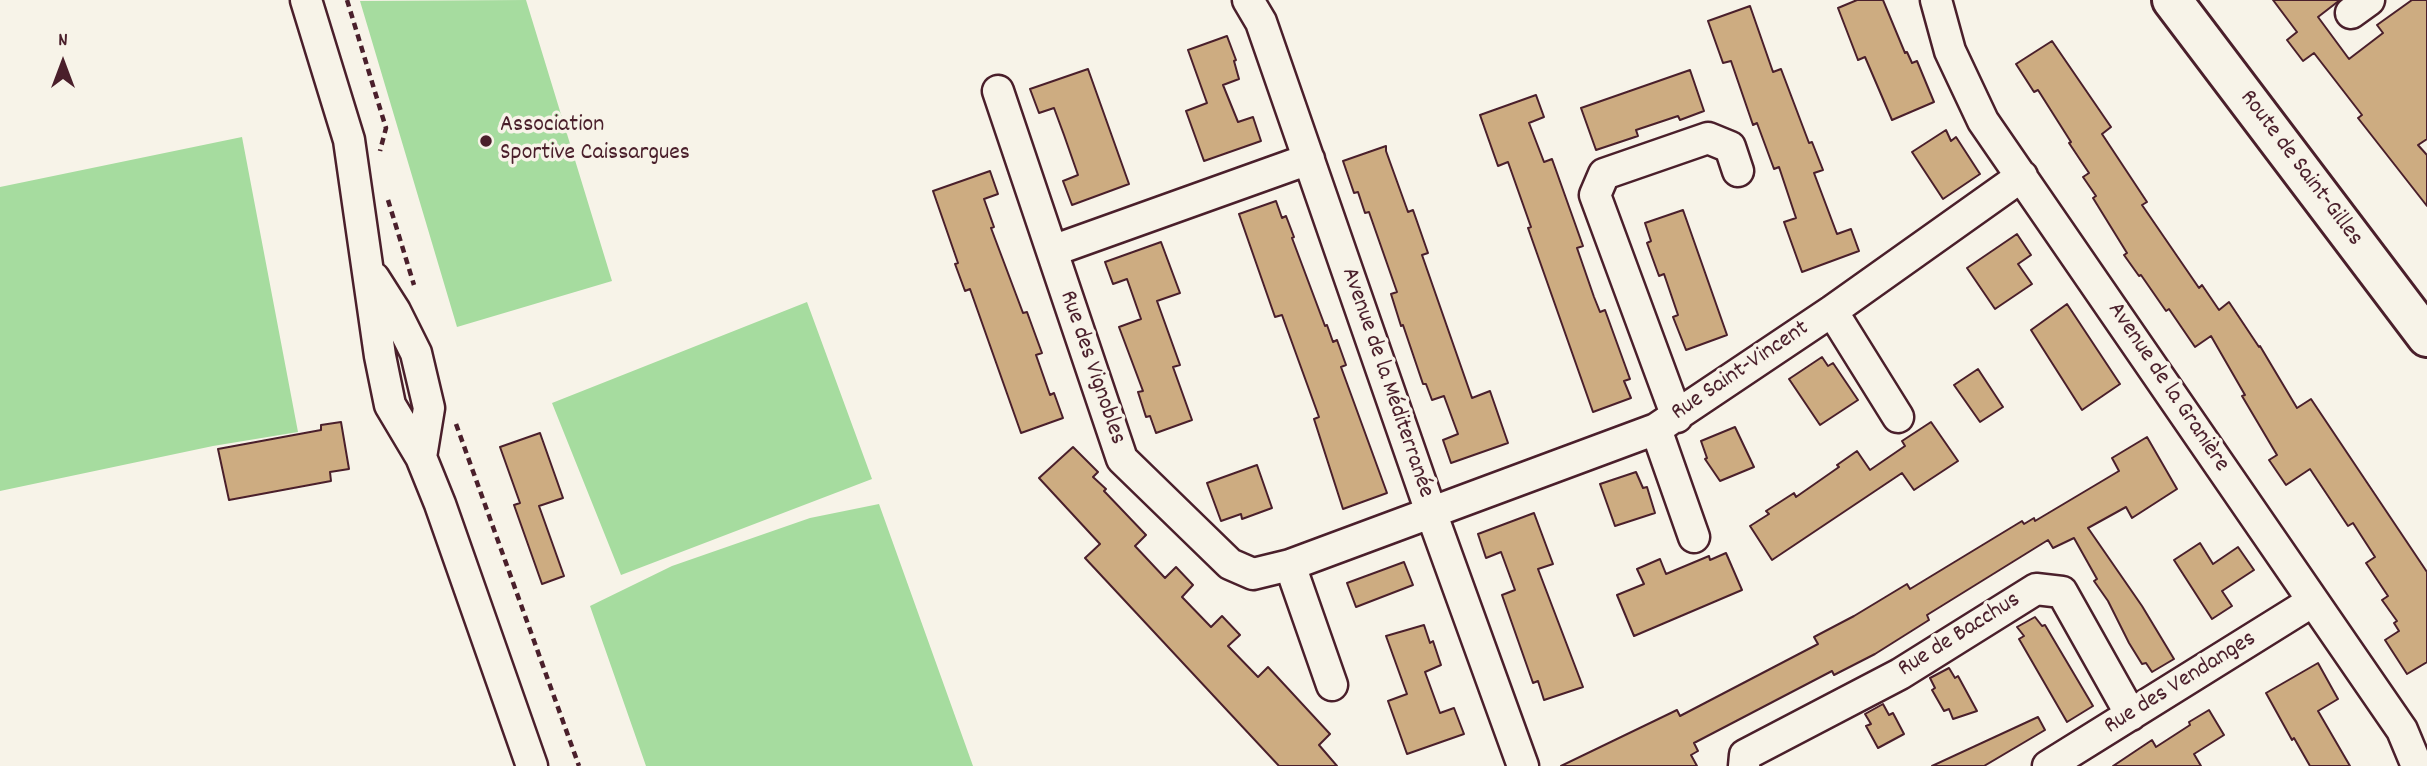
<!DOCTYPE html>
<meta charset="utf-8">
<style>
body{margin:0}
#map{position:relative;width:2427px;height:766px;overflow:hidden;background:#f7f3e8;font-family:Dekko,sans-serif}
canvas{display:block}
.north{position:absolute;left:28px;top:28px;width:70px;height:70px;-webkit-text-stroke:5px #f7f3e8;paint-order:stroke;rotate:0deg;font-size:19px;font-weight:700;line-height:28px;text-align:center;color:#4a1f2b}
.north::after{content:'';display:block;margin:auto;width:24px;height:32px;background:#4a1f2b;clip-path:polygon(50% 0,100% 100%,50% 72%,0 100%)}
</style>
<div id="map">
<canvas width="2427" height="766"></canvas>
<div class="north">N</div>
</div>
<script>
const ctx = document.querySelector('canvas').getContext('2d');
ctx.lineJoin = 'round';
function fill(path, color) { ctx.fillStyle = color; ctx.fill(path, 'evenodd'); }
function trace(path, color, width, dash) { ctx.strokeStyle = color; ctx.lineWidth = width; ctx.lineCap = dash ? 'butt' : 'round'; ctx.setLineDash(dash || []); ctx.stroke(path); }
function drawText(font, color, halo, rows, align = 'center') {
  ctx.font = font + ' Dekko,sans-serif'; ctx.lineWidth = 7; ctx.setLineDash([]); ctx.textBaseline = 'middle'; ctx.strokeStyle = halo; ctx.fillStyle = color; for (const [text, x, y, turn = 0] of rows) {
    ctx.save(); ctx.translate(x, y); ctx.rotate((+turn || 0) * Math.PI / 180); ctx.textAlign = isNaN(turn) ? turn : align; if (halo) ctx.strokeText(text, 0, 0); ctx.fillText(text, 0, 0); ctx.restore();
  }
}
fill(new Path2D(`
 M526,0L612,281L457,327L360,1Z
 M242,137L298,432L213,446L0,491V187Z
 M807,302L872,479L621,575L552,403Z
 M879,504L973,766H646L590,606L672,566L810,518Z`), '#a6dc9f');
const building = new Path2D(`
 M1857,0H1883L1905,53L1907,52L1912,63L1917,61L1934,102L1892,120L1865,57L1858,60L1838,8Z
 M2273,0H2340L2318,17L2349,59L2383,33L2377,25L2412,0H2427V139L2418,145L2427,155V206L2358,118L2362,115L2314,53L2303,61L2287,40L2297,32Z
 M1750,6L1773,72L1781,69L1809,143L1812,142L1823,170L1814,173L1837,234L1851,229L1859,251L1802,272L1784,222L1796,218L1779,167L1774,169L1757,123L1753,125L1731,61L1723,63L1708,21Z
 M1227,36L1236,60L1234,61L1239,79L1223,85L1238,122L1253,117L1261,141L1204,161L1186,111L1207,103L1188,50Z
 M2052,41L2111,127L2102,134L2147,202L2142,205L2199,288L2202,285L2219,310L2229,302L2259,347L2260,346L2297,408L2311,399L2427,572V662L2407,674L2385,640L2399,631L2394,623L2397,621L2382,600L2388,596L2366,563L2375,557L2353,523L2348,526L2310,469L2286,485L2269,460L2277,455L2242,396L2245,395L2211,336L2195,347L2169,309L2166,311L2141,275L2139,276L2124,255L2127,253L2093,198L2096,196L2083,177L2089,173L2069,143L2071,142L2038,90L2034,92L2016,64Z
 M1088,69L1129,184L1072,205L1063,181L1078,175L1064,135L1054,108L1039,113L1030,89Z
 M1690,70L1704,111L1680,120L1678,116L1636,130L1638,136L1596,150L1581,108Z
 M1536,95L1544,117L1529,123L1544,162L1552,159L1583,246L1577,248L1594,297L1600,312L1605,310L1630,379L1624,381L1631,398L1593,412L1528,228L1531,227L1508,162L1498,166L1480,115Z
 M1946,130L1951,141L1956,137L1980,174L1943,199L1912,152Z
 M1386,146V151L1408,212L1413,210L1428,253L1422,255L1472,398L1490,391L1508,443L1451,463L1443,440L1458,434L1444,396L1432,400L1426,384H1423L1403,325L1401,326L1391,294L1397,292L1369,212L1365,213L1358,192L1354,193L1343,161Z
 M990,171L998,194L984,199L994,227L991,228L1023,313L1027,312L1035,334L1042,353L1036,355L1050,395L1054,393L1063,418L1021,433L970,289L965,291L955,264L958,263L933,191Z
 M1276,201L1282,218L1286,216L1294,237L1292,238L1325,326L1327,325L1333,342L1337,340L1346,365L1341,367L1387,493L1343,509L1314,419L1319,417L1282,315L1275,317L1239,214Z
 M1683,210L1727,335L1686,350L1673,317L1678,315L1664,274L1659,276L1647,243L1651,241L1645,223Z
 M2017,234L2031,255L2018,264L2032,284L1995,309L1967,268Z
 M1161,242L1180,293L1157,301L1180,365L1173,367L1192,420L1156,433L1150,416L1146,417L1138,392L1143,391L1119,327L1141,319L1127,279L1113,284L1105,262Z
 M2067,304L2120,384L2082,410L2031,330Z
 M1822,357L1828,366L1833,363L1858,400L1820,425L1789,379Z
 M1978,369L2003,407L1980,422L1954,385Z
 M341,422L349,469L330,472L331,481L229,500L218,449L321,430V425Z
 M1931,422L1958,461L1914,490L1902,473L1772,560L1750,526L1769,514L1766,511L1794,493L1796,497L1839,467L1837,465L1857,451L1870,470L1905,446L1902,441Z
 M1735,427L1754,467L1720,481L1705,459L1707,458L1701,441Z
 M540,433L563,498L539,506L564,576L542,584L514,505L520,503L500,447Z
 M2147,437L2177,489L2132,518L2126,507L2088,528L2142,606L2174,659L2152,672L2146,663L2142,664L2129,643L2108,601L2094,581L2097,579L2074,538L2053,548L2048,540L1927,615L1929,620L1875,654L1834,675L1832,671L1694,743L1698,751L1691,755L1697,766H1561L1677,710L1680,716L1818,644L1814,637L1854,616L1907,584L1910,589L2022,521L2024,524L2034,518L2035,521L2119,471L2112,458Z
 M1073,447L1098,472L1093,477L1106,489L1104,491L1146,535L1135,546L1165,578L1176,567L1193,585L1182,597L1211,627L1222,616L1240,635L1228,646L1258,677L1268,667L1330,734L1319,745L1337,766H1279L1085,558L1100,544L1039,478Z
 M1257,465L1272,508L1242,519L1241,514L1221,521L1207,483Z
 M1636,472L1643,488L1647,487L1655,513L1615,526L1600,484Z
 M1534,513L1553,564L1538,569L1583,687L1544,700L1538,681L1533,683L1502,595L1515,590L1501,552L1486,558L1478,534Z
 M2200,543L2213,564L2238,547L2254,570L2222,591L2232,606L2212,619L2174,560Z
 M1726,553L1742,590L1634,636L1617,595L1644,584L1637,569L1660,559L1666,574L1709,556L1710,560Z
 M1404,562L1413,585L1356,607L1347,583Z
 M2035,617L2042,626L2045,625L2093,706L2067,722L2019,639L2024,636L2017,627Z
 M1424,625L1430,643L1433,641L1441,665L1425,672L1440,713L1454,708L1464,734L1407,754L1388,701L1407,694L1386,636Z
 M2318,663L2338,699L2318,711L2350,766H2310L2294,738L2292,740L2266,693Z
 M1949,668L1955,678L1958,676L1977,711L1953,719L1949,709L1944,711L1932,690L1935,688L1930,678Z
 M1883,704L1889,715L1893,713L1904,734L1878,748L1866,726L1871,724L1865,714Z
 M2209,710L2224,735L2194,754L2201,766H2113L2152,740L2156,747L2190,725L2189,722Z
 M2038,717L2045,730L1984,766H1932Z`);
fill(building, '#cdac81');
trace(building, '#4a1f2b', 2);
const minor = new Path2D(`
 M306,0L349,140L380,356L390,405L421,457L440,504L532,766
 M1248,0L1261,22L1431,512L1523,766
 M1936,0L1950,51L1983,121L2402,730L2417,766
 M2351,13L2369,0
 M998,91L1122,459L1230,564L1253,574L1290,565L1656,429L1832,311L2022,176
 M1052,251L1309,159
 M374,278L395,311L416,353L429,408L421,457
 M1832,311L1898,417
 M1677,417L1595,195L1604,174L1708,138L1730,147L1738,171
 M1656,429L1694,537
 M1290,565L1332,685
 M1744,766L1745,755L1900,674L2036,589L2062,592L2131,715
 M2048,766L2313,601`);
const secondary = new Path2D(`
 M2172,0L2427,337`);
trace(minor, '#4a1f2b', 35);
trace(secondary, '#4a1f2b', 44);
trace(new Path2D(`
 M347,0L386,128L380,151
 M388,200L414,285
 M456,424L579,766`), '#4a1f2b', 4.5, [7, 5]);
trace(minor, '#f7f3e8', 30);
trace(secondary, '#f7f3e8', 38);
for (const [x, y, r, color] of [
 [486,141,7,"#4a1f2b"]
]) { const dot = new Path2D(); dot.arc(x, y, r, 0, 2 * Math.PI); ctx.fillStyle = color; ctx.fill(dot); trace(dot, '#f7f3e8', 2.5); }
drawText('24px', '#4a1f2b', '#f7f3e8', [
 ["Association",500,127],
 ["Sportive Caissargues",500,155]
], 'left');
drawText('24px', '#4a1f2b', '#f7f3e8', [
 ["Route de Saint-Gilles",2300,169,53],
 ["Rue des Vignobles",1091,368,71],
 ["Rue Saint-Vincent",1741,372,-34],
 ["Avenue de la Méditerranée",1386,383,71],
 ["Avenue de la Granière",2167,388,56],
 ["Rue de Bacchus",1960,636,-32],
 ["Rue des Vendanges",2181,684,-32]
]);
</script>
